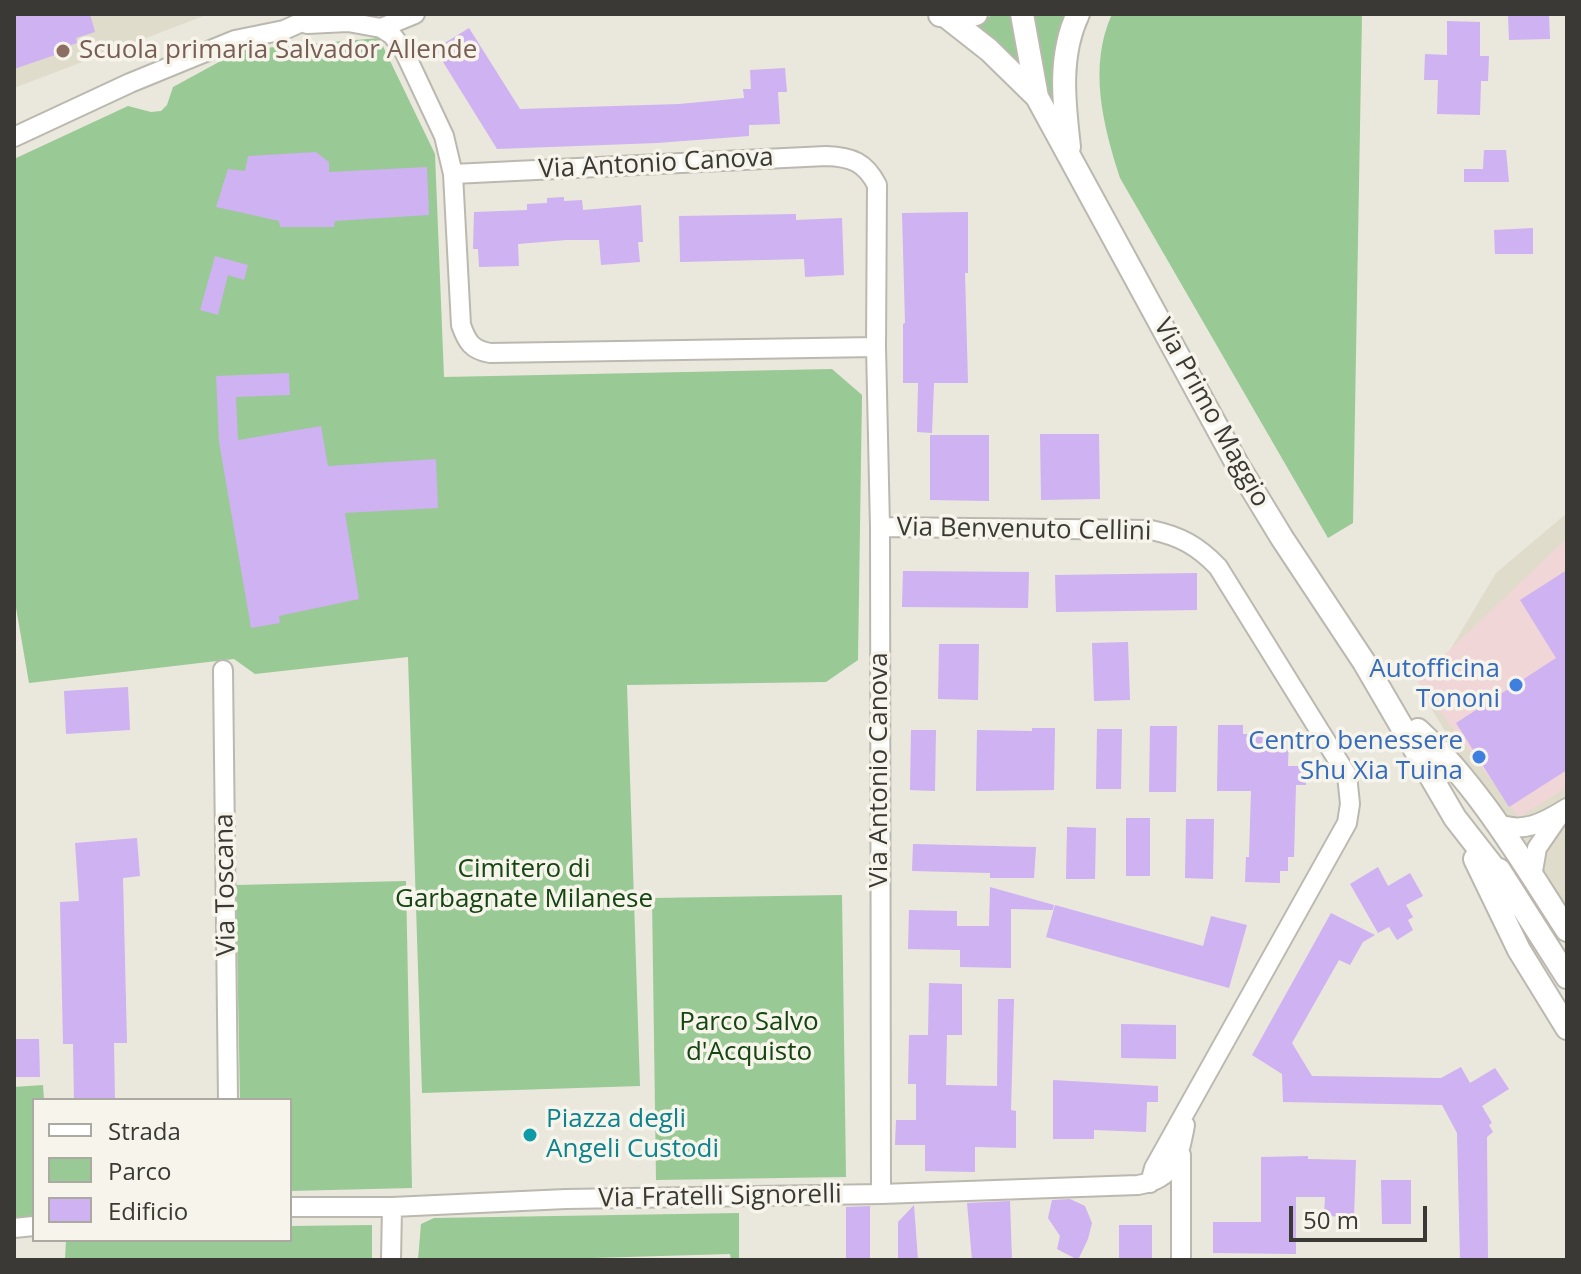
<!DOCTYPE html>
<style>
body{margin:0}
#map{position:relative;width:1581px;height:1274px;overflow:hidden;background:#eae7dd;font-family:"Open Sans",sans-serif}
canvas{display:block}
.frame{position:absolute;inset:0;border:16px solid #3a3935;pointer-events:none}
.legend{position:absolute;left:32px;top:1098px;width:260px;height:144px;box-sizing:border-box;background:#f7f5eb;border:2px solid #abaaa2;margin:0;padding:10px 14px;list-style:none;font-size:24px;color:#3a3935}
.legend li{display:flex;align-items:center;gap:16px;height:40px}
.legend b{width:40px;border:2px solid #abaaa2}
.scale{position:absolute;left:1289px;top:1206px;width:138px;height:36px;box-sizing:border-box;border:4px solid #3a3935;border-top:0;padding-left:10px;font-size:24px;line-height:28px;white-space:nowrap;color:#3a3935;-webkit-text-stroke:6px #f7f5eb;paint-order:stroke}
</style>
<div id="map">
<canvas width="1581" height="1274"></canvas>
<div class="frame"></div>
<ul class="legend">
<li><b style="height:10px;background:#fff"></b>Strada</li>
<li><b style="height:22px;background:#99c994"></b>Parco</li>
<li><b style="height:22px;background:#ceb2f1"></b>Edificio</li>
</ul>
<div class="scale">50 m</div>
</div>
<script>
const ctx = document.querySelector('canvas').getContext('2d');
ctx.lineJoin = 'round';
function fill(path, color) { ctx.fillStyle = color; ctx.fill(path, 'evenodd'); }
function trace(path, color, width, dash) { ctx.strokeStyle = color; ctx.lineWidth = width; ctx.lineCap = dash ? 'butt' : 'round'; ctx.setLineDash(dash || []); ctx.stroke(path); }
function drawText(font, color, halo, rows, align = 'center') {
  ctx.font = font + ' "Open Sans",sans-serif'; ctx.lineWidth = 7; ctx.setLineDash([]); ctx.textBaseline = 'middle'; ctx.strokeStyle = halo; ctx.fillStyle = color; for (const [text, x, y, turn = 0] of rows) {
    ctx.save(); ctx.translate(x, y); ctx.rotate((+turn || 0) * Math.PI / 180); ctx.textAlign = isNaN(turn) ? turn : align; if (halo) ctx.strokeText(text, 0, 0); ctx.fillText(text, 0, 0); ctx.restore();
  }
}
fill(new Path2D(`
 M14,14H209L14,88Z
 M1567,513V931L1423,695L1496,573Z`), '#e0dccb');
fill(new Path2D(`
 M1567,538V787L1519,817L1417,681Z`), '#f1d6d7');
fill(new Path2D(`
 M995,14H1014L1024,69L969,26Z
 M1030,14H1068L1057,41L1058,101H1052L1042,80Z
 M1112,14H1362L1353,523L1328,538L1120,178C1103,125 1088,67 1112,14Z
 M379,38L435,154L444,377L832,369L862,395L858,660L826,682L627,685L640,1086L422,1093L408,657L255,674L234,659L29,683L14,596V159L128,106L151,112L161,111L167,105L173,87L241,50Z
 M406,881L412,1188L290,1191V1100H240L236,885Z
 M842,895L846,1177L656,1180L652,898Z
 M43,1085L44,1100H34V1223L14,1224V1087Z
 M739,1213V1260H731L730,1254L592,1258V1260H418L421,1224L434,1218Z
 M372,1225V1260H65L66,1240H290V1226Z`), '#99c994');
fill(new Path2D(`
 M14,14H90L95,32L76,38L77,43L60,49L61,53L14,69Z
 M1512,14H1549L1550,39L1509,40L1508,15Z
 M1447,21L1480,22V56H1489L1488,81H1481L1480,115L1437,114L1438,80H1424L1425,54L1447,55Z
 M469,28L520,109L679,104L744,98L743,89H751L750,70L785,68L787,92H778L780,124L749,125V136L657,143L497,149L435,49Z
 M1484,150H1506L1509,182H1464V169H1483Z
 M316,152L329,162V172L427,167L429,215L335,221L334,227H280L279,221L216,207L228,169L245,171L248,156Z
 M564,197V201L582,200L583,210L641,205L643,242H638L640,262L601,265L599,240H566L518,244L519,266L479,267L478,249H473L474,212L527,210V204L547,203V198Z
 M968,212V273H965L968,383H934L932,433L917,432L918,383H903V324L905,323L902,213Z
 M796,214V220L842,218L844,275L805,277L804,259L680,262L679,216Z
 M1533,228V254H1495L1494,230Z
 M215,256L248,265L244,280L228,275L218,315L200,310Z
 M289,373L290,395L236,397L238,440L321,426L328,466L436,459L438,508L345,513L359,599L279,616L280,623L251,628L219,442L216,376Z
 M1040,434H1099L1100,499L1041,500Z
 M930,435H989V501L930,500Z
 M1567,570V770L1509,807L1456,723L1556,658L1520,600Z
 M903,571L1029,572L1028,608L902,607Z
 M1197,573V610L1056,612L1055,575Z
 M1128,642L1130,700L1094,701L1092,643Z
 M939,644H979L978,700L938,699Z
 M128,687L130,730L66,734L64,691Z
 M1218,725H1243V734H1289L1288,766H1306V785H1296L1294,857H1288V871H1280V883L1245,882L1246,857H1249L1251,791H1217Z
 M1150,726H1177L1176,792H1149Z
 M1032,728H1055L1054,790L976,791L977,730L1032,731Z
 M1097,729H1122L1121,789H1096Z
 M911,730H936L935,791L910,790Z
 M1126,818H1150V876H1126Z
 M1186,819H1214L1213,879L1185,878Z
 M1067,827L1096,828L1095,879H1066Z
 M137,838L140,876L123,878L127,1043H114L115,1100H74L73,1044H63L60,902L79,901L75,843Z
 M913,844L1036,847L1034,878H990V873L912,871Z
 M1378,867L1388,886L1410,873L1423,896L1406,905L1413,917L1408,920L1413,930L1397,940L1389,927L1378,933L1350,884Z
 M990,887L1054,905L1053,910L1011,909V968L960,967V950L908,949L909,910L957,911V926H989Z
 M1055,905L1203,946L1211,916L1247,925L1229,988L1046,937Z
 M1331,913L1375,935L1363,942L1350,965L1339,960L1292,1043L1312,1076L1441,1078L1461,1067L1470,1083L1495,1068L1509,1089L1482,1106L1492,1123L1489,1125L1493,1132L1487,1137L1488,1260H1460L1457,1133L1442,1105L1283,1102L1282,1074L1252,1055Z
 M929,983L962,984V1035H947L946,1085L997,1086L998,999H1014L1011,1110L1016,1111V1148L975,1147V1172L925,1171V1145H895L896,1120H916V1084H908L909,1035H928Z
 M1121,1024L1176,1025V1059L1121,1058Z
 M14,1039H39L40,1077H14Z
 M1053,1080L1158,1086V1102H1147L1146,1132L1094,1130V1139H1053Z
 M1308,1156V1159L1356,1160L1354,1217L1324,1216L1325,1197H1296V1254L1213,1253V1222H1261V1157Z
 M1381,1180H1411V1224H1382Z
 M1070,1199L1085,1206L1092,1223L1088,1239L1078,1260L1057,1249L1060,1236L1048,1218L1052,1200Z
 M1010,1201L1012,1260H972L967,1203Z
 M914,1205L918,1260H898V1222Z
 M870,1206V1260H846V1207Z
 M1119,1225H1152V1260H1119Z`), '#ceb2f1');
const minor = new Path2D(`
 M307,24L348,22L381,28L415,14
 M381,28L392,35L403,49L444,136L453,174L461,325C467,342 472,350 490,353L876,347L880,527L881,1194
 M14,137L130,83L235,40L284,30L320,14
 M453,174L826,156C852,157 865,162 877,185L876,347
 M880,527L1151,530C1180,536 1198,546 1218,567L1347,775L1350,804L1347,823L1154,1168L1150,1183
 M223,670L228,1100
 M1495,823C1523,834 1543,823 1567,808
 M1532,877L1537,848L1559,816
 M290,1207H392L566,1199L881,1194L1138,1185C1174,1179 1179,1158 1185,1125
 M14,1228L34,1226
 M391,1260L392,1207
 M1181,1260V1155`);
const tertiary = new Path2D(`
 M1022,14L1037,97
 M940,15L961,17L976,14
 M947,17L989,50L1037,97L1237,464L1282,538L1364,662L1455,818L1505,882
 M1069,147C1064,103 1058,56 1078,14
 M1418,730C1479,786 1522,861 1567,930
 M1475,859L1519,950L1567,1028
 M1499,870L1567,977`);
trace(minor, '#bbb9af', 22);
trace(tertiary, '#bbb9af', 26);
trace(minor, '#fff', 18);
trace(tertiary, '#fff', 22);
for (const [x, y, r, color] of [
 [63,51,8,"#8d6e63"],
 [1516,685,8,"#3f7fe0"],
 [1479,757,8,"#3f7fe0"],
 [530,1135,8,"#0f9aa8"]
]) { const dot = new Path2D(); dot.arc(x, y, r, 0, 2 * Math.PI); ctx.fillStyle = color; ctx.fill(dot); trace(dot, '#f7f5eb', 3); }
drawText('26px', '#785e54', '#f7f5eb', [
 ["Scuola primaria Salvador Allende",79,51]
], 'left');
drawText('26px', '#3a3935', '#f7f5eb', [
 ["Via Antonio Canova",656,164,-3],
 ["Via Primo Maggio",1211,413,61],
 ["Via Benvenuto Cellini",1024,530,1],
 ["Via Antonio Canova",880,770,-90],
 ["Via Toscana",226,885,-91],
 ["Via Fratelli Signorelli",720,1197,-1]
]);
drawText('26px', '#366cbe', '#f7f5eb', [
 ["Autofficina",1500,670],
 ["Tononi",1500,700],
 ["Centro benessere",1463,742],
 ["Shu Xia Tuina",1463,772]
], 'right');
drawText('26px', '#144611', '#f7f5eb', [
 ["Cimitero di",524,870],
 ["Garbagnate Milanese",524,900],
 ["Parco Salvo",749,1023],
 ["d'Acquisto",749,1053]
]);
drawText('26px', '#0d838f', '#f7f5eb', [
 ["Piazza degli",546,1120],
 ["Angeli Custodi",546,1150]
], 'left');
</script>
